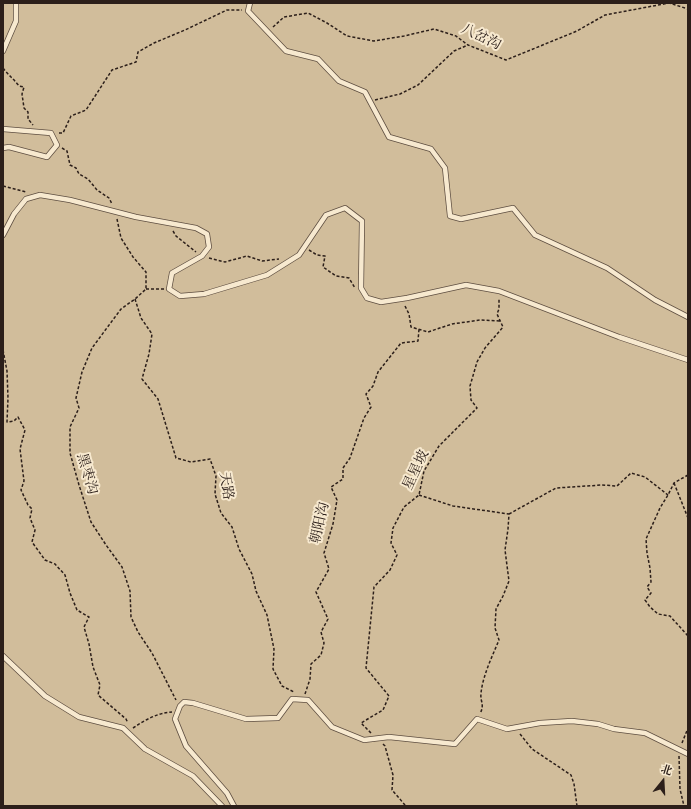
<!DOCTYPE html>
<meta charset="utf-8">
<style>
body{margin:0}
#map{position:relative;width:691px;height:809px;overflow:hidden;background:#f3ddb5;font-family:"EB Garamond","Noto Serif SC",serif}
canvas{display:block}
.frame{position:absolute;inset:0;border:4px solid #2c1f1a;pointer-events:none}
.north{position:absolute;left:643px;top:761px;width:40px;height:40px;-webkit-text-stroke:3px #f7e9cf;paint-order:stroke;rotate:18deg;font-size:11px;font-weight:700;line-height:16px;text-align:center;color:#2c1f1a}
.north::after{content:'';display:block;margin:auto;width:14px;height:18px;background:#2c1f1a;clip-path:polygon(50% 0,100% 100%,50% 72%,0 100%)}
</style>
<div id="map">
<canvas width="691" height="809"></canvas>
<div class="frame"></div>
<div class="north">北</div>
</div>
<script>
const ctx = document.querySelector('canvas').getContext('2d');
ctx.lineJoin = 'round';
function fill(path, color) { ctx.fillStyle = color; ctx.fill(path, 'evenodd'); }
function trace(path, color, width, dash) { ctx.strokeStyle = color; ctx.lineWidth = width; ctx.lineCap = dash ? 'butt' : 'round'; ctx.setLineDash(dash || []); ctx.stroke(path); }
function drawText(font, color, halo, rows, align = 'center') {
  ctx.font = font + ' "EB Garamond","Noto Serif SC",serif'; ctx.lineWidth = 4; ctx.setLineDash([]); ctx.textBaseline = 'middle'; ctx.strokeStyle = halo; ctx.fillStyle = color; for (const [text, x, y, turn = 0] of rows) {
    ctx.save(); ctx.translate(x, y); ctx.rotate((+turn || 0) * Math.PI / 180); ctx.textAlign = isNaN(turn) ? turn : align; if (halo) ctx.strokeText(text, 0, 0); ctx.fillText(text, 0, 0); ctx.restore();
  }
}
fill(new Path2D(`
 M3,3H688V806H3Z`), '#d1bd9b');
const lane = new Path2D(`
 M250,3L248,11L286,51L318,59L339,81L365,92L389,137L431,149L445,168L450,216L461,219L513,208L535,235L607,268L655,300L688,317
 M3,51L16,21V3
 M3,129L51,133L57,145L47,157L9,147L3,148
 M3,235L14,214L26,199L40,195L70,200L136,217L196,228L207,234L209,247L202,256L172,273L169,289L180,296L204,294L267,275L299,255L326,215L345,208L362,221L361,288L367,298L381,302L407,298L466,285L499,291L619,337L688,360
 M3,656L45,696L79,717L123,728L145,749L193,776L222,806
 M234,806L227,793L186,746L175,719L180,706L184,702L193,703L246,719L278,718L292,699L308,700L332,727L364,740L389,737L455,744L477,719L507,729L540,723L572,721L598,724L614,729L645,733L688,754`);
trace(lane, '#5e4e41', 6);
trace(new Path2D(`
 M273,27L284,17L308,13L327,23L347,36L374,41L404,36L434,29L456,36L468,45L506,60L577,31L605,15L669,3L688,9
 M3,68C8,75 14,79 19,86L24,87L22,94L24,108L28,112V119L33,125
 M375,100L400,94L418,85L454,51L468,45
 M59,133H63L71,116L86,110L112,70L136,62L138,52L154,43L185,30L227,10H242
 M62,148L67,151L70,165L76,168L79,174L88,179L97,190L109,198L112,204
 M3,186L26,192
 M117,219L121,238L133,257L146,272V289L135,299L121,309L92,348L82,372L76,398L79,408L70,427V453L79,485L91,522L106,545L122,567L130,591L131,617L138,632L152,653L176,700
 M173,231L176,236L196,252
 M309,250L317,255L325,256L323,267L336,276L349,278L355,288
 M209,258L225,262L247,256L262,261L279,259
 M146,289H164
 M135,299L141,318L152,334L149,354L142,379L158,399L176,458L191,462L210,459L216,476L215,494L221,513L232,527L239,549L252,574L256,591L267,615L274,649L273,669L282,686L294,692
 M405,306L409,314L411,327L428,332L452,324L480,320L500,321
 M3,350L7,371L8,398L7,422L14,421L18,417L25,430L20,449L24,481L21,490L28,505L32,509L30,518L35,530L32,542L45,560L55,564L65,575L70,593L77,610L89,617L84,627L89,644L93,667L100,685L98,695L126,719L128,723
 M688,475L674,483L668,495L660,508L646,539L647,553L650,568L651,582L647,587L651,593L645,600L650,607L658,614L670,616L688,636
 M674,483L688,518
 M419,495L453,506L509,514L508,529L505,550L509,581L503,596L496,609L495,628L499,640C492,657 483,675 481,693C480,703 485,703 480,714
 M509,514L556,488L602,485L617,486L631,473L645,477L668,495
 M305,694L310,679L311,664L321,655L324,643L321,632L328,619L316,592L329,569L324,553L333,524L337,500L331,487L343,479V468L350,458L364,418L371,407L366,394L373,386L378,372L401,343L418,341L419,329
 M133,728C145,720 157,713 172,712
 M371,733L361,723L383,710L389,696L366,668L374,587L390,570L397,555L391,543L393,528L404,507L419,495L424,471L439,446L477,408L471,400L470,386L477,362L485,348L503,327L497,314L499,309V298
 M520,734L532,749L571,775L574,784L577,806
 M682,743L688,728
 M383,744L385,746L393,775L392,790L405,805L407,806
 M679,756L680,789L684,806`), '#2c1f1a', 1.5, [3, 2]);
trace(lane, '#f7e9cf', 4.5);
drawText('14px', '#2c1f1a', '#f7e9cf', [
 ["八岔沟",481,37,25],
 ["星星坡",416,470,-65],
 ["黑枣沟",87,474,74],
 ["天路",226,486,81],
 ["朝阳沟",320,523,-77]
]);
</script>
